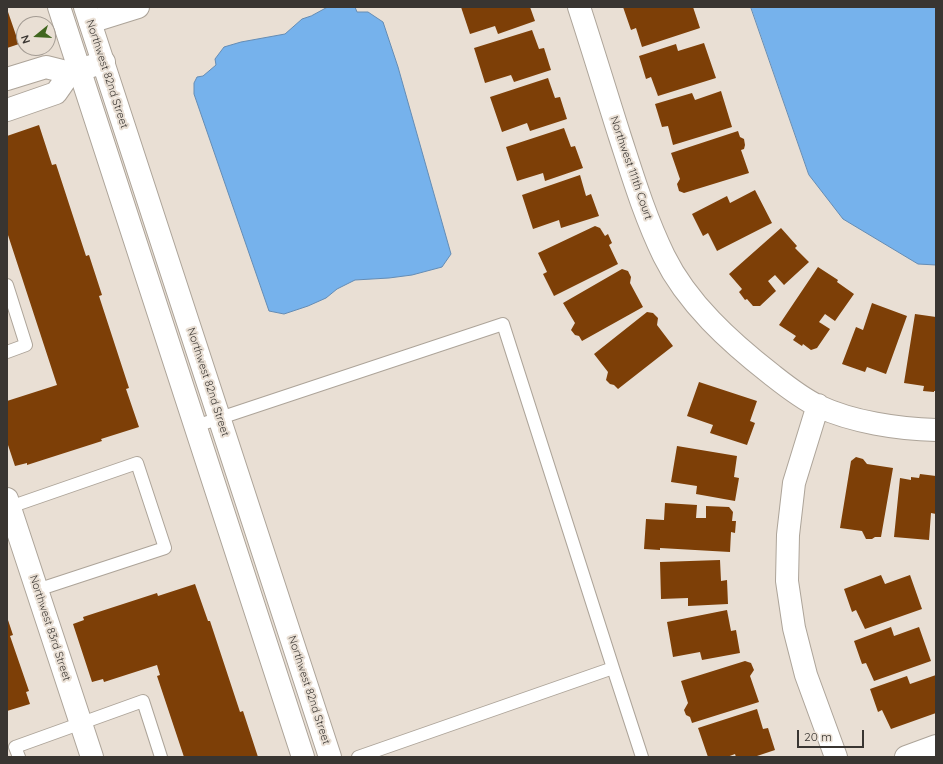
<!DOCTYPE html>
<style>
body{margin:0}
#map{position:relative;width:943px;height:764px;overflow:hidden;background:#e9dfd4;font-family:Quicksand,sans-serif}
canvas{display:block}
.frame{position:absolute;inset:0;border:8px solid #393531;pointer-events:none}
.north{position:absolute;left:16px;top:16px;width:40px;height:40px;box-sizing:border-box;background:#e9dfd4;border:1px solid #a39b93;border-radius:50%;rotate:252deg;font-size:11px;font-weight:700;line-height:16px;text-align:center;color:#393531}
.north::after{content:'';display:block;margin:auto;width:14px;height:18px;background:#40661f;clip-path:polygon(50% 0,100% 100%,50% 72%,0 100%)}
.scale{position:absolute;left:797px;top:730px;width:67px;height:18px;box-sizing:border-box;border:2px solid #393531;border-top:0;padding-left:5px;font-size:12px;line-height:14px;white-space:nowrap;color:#393531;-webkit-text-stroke:3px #e9dfd4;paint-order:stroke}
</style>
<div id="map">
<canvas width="943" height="764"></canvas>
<div class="frame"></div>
<div class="north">N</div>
<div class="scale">20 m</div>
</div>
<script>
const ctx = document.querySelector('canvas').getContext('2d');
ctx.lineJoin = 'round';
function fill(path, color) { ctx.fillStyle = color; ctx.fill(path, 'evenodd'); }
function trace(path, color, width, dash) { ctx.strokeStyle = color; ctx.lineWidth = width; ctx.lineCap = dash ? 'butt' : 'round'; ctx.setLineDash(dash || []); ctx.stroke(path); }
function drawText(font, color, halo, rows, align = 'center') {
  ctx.font = font + ' Quicksand,sans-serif'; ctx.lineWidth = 4; ctx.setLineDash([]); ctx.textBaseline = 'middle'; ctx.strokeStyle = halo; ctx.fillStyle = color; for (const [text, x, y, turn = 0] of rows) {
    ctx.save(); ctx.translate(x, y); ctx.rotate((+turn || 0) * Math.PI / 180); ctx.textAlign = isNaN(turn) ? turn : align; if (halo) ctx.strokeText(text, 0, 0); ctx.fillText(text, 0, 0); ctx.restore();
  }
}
const water = new Path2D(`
 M328,7H355L357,12H368L383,22L398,67L451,254L442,267L412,275L389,278L355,280L337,289L326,298L308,306L284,314L269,311L194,94V83L197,77L203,76L216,65L215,59L224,47L241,42L285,34L302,19L311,16Z
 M751,7H936V265L918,264L843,219L809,175Z`);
fill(water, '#76b2ec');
trace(water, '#648cb4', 1);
fill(new Path2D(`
 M461,7H530L535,21L498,34L495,26L470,34Z
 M623,7H693L700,28L642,47L636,28L631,30Z
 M7,9L19,44L7,48Z
 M532,30L539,49L544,48L551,70L514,82L511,75L485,83L474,48Z
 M704,43L716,78L658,96L651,77L646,79L639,56L676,44L678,51Z
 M548,78L555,98L560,97L567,119L530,131L527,123L502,132L490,97Z
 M721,91L732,127L673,145L668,126L662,127L655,104L692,93L695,100Z
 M39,125L52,165L56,164L86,256L89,255L102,295L99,296L129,388L126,389L139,427L101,439L102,441L27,465V463L15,466L7,442V401L57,385L7,232V136Z
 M564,128L571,147L575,146L583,168L545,181L543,173L517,181L506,147Z
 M738,131L740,137L744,139L745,145L744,149L741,150L749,173L684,193L679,191L677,184L680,179L671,153Z
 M580,175L586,196L591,194L599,216L561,228L559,220L533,229L522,195Z
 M755,190L772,223L717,251L708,233L703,236L692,214L727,196L730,203Z
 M595,226L600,228L605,236L608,234L612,243L609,245L618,264L554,296L543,274L547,272L538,253Z
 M781,228L797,246L795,248L809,262L784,285L775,275L768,281L776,291L760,306H753L747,299L745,300L739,292L742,289L729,274Z
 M818,267L838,280L837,282L854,294L835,321L825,314L819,322L830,329L817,348L811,350L803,344L802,346L793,340L796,336L779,325Z
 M622,269L628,271L631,277L630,283L643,307L582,341L579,336L575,335L571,330L575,323L563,303Z
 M872,303L907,316L886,374L867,367L865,372L842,364L856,327L863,330Z
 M647,312L653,313L658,318L657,325L673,346L618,389L614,385L610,384L606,380L608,372L594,354Z
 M915,314L936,317V391H934V392L923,391L924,386L904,383Z
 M699,382L757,401L750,421L755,423L747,445L710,433L713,425L687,416Z
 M677,446L737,456L734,477L739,478L735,501L696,494L697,486L671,482Z
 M856,457L863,459L867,464L893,468L881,537H875L872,539H866L862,531L840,528L851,461Z
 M920,474L936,476V514L931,513L929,540L894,537L900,478L911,480V477L919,478Z
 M665,503L697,505L696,518H706V506L729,507L733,512L732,521H736L735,533L731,532L730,552L660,548V550L644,549L646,519L664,520Z
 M720,560L721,581L727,580L728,604L688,606V598L661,599L660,562Z
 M881,575L885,584L910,575L922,609L865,629L856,610L852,612L844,589Z
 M195,584L208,621H210L240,712L243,711L258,757H184L157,676L160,675L157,665L104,682L103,679L92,682L73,624L84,620L83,617L157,593L158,596Z
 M727,610L731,631L736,630L740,653L702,660L700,652L673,657L667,622Z
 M7,617L13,635L10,636L29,691L26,692L30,704L7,711Z
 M891,627L894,636L919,627L931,661L874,681L866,663L862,664L854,641Z
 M745,661L751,663L754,670L750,676L759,702L692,723L690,717L686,715L684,710L688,703L681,681Z
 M936,675V713L891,729L882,710L878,712L870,689L907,676L910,684Z
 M757,709L763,729L768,728L775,750L754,757H736L735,754L727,757H708L698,728Z`), '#7d3f07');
const lane = new Path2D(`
 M7,285L26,345L7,352
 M196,426L503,324L613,668
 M7,508L137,463L165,548L37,590
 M19,757L15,747L143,701L161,757
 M358,757L613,668L642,757`);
const street = new Path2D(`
 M579,7C593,50 606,93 620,137C633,177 645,217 664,256C687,303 730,342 771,374C785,385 801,398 818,406C852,422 898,429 936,430
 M90,22L138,7
 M7,79L46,67L70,73L104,62
 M7,110L56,93L70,73
 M818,405L794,483L788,535L787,581L794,628L806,675L836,757
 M7,499L92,757`);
const secondary = new Path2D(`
 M59,7L303,757
 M85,7L330,757
 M906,757L936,746`);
trace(lane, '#ada499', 14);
trace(street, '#ada499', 24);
trace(secondary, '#ada499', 24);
trace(lane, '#fff', 12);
trace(street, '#fff', 22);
trace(secondary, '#fff', 22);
drawText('11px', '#393531', '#e9dfd4', [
 ["Northwest 82nd Street",107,74,72],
 ["Northwest 111th Court",631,168,71],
 ["Northwest 82nd Street",208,382,72],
 ["Northwest 83rd Street",50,628,72],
 ["Northwest 82nd Street",309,690,72]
]);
</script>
